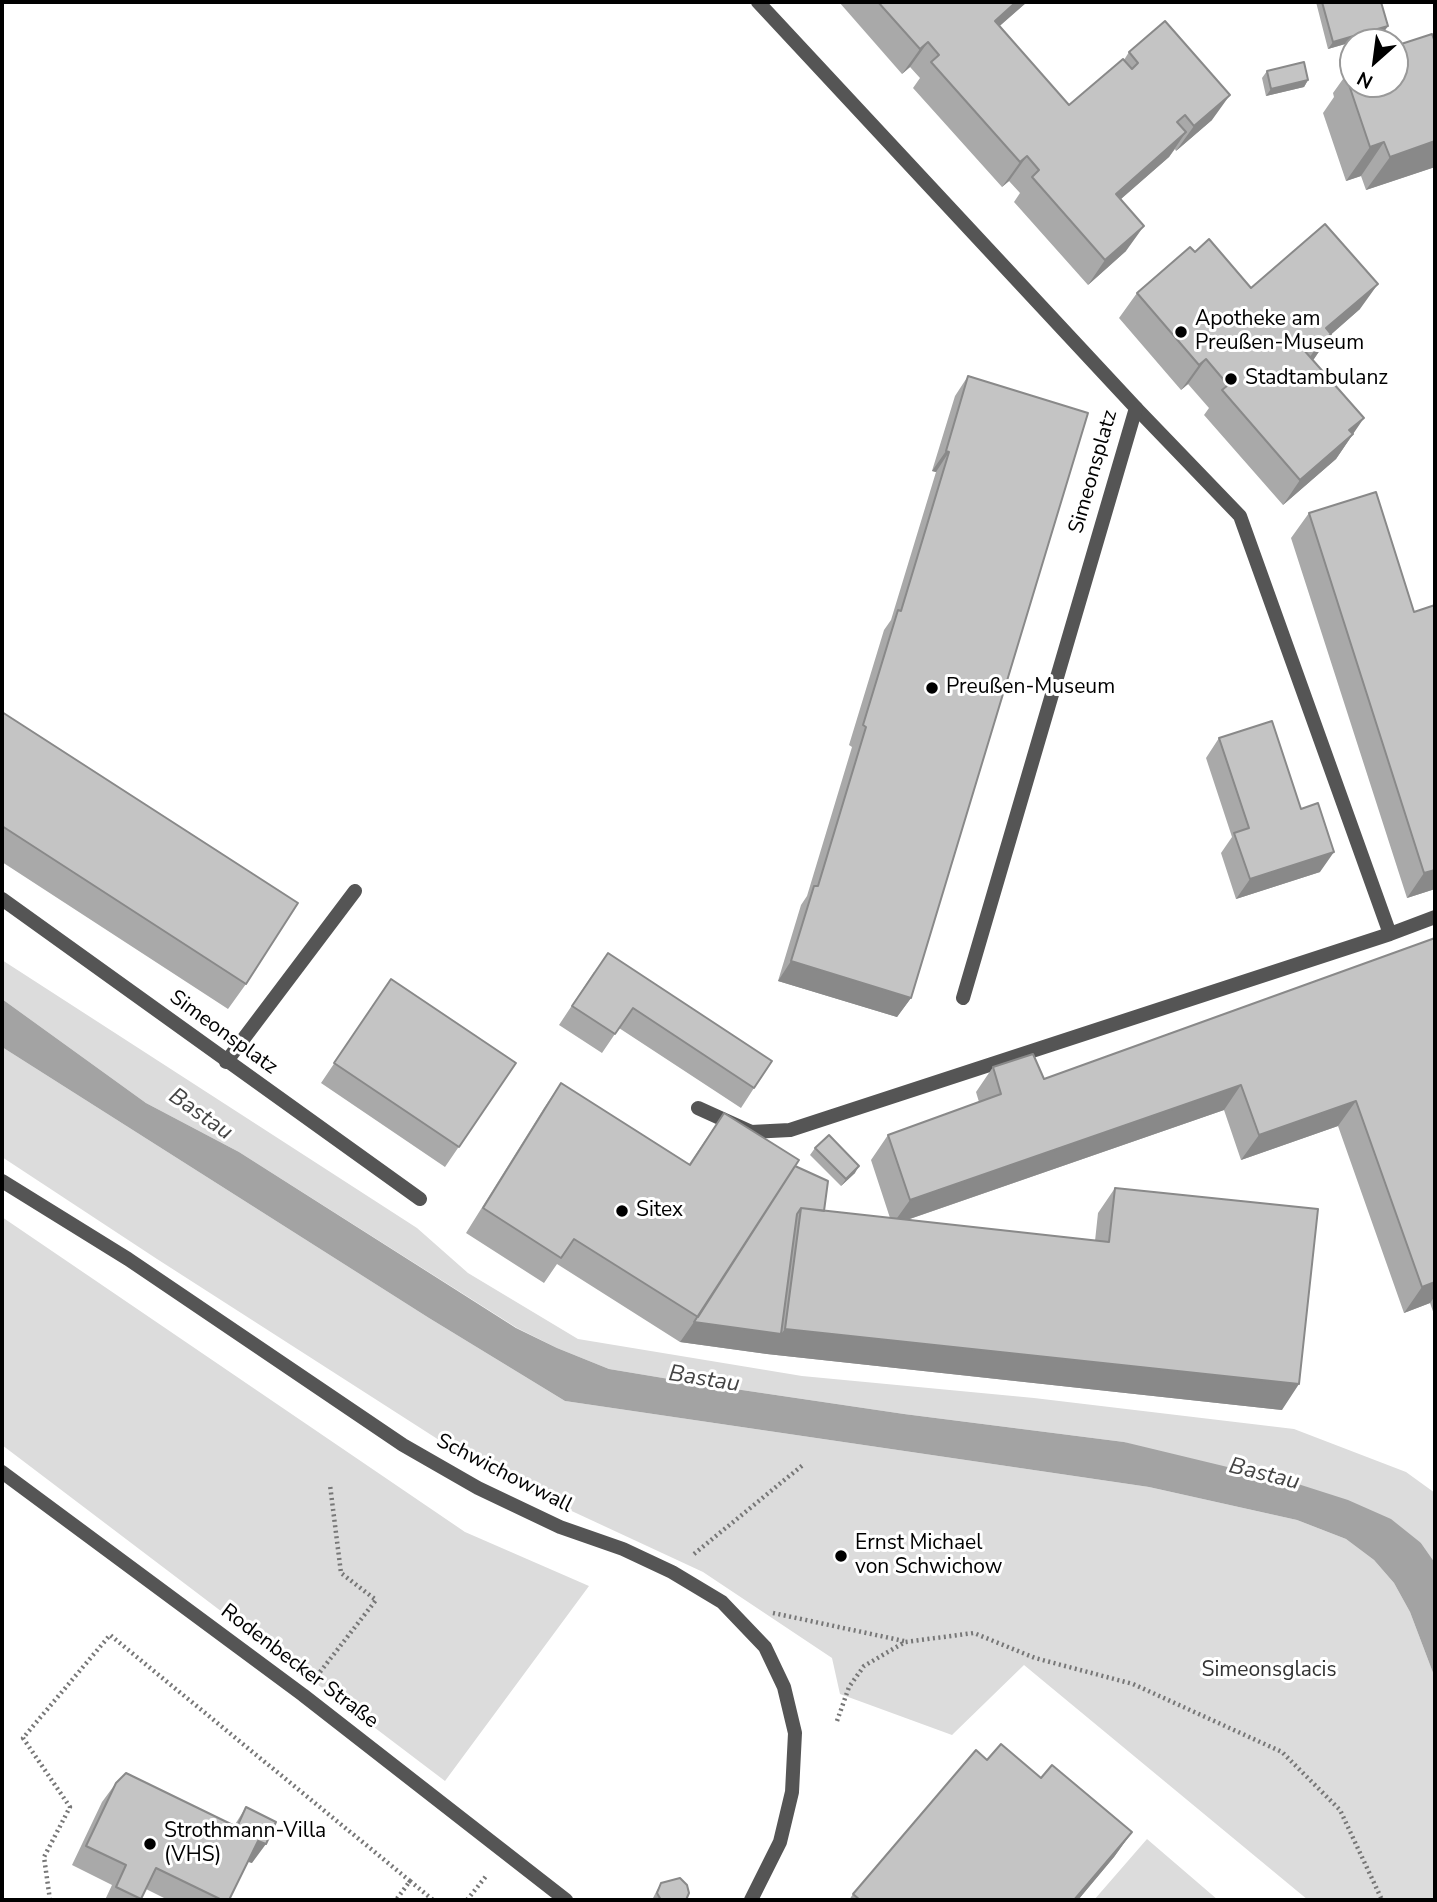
<!DOCTYPE html>
<meta charset="utf-8">
<style>
body{margin:0}
#map{position:relative;width:1437px;height:1902px;overflow:hidden;background:#fff;font-family:"Nunito Sans",sans-serif}
canvas{display:block}
.frame{position:absolute;inset:0;border:4px solid #000;pointer-events:none}
.north{position:absolute;left:1339px;top:28px;width:70px;height:70px;box-sizing:border-box;background:#fff;border:2px solid #999;border-radius:50%;rotate:208deg;font-size:19px;font-weight:700;line-height:28px;text-align:center;color:#000}
.north::after{content:'';display:block;margin:auto;width:24px;height:32px;background:#000;clip-path:polygon(50% 0,100% 100%,50% 72%,0 100%)}
</style>
<div id="map">
<canvas width="1437" height="1902"></canvas>
<div class="frame"></div>
<div class="north">N</div>
</div>
<script>
const ctx = document.querySelector('canvas').getContext('2d');
ctx.lineJoin = 'round';
function fill(path, color) { ctx.fillStyle = color; ctx.fill(path, 'evenodd'); }
function trace(path, color, width, dash) { ctx.strokeStyle = color; ctx.lineWidth = width; ctx.lineCap = dash ? 'butt' : 'round'; ctx.setLineDash(dash || []); ctx.stroke(path); }
function drawText(font, color, halo, rows, align = 'center') {
  ctx.font = font + ' "Nunito Sans",sans-serif'; ctx.lineWidth = 6; ctx.setLineDash([]); ctx.textBaseline = 'middle'; ctx.strokeStyle = halo; ctx.fillStyle = color; for (const [text, x, y, turn = 0] of rows) {
    ctx.save(); ctx.translate(x, y); ctx.rotate((+turn || 0) * Math.PI / 180); ctx.textAlign = isNaN(turn) ? turn : align; if (halo) ctx.strokeText(text, 0, 0); ctx.fillText(text, 0, 0); ctx.restore();
  }
}
fill(new Path2D(`
 M2,960L417,1228L468,1273L578,1339L802,1376L1034,1398L1294,1429L1406,1472L1435,1493V1563L1421,1543L1124,1442L904,1414L681,1381L609,1369L557,1348L517,1328L239,1152L146,1103L2,999Z
 M2,1047L429,1318L565,1401L1149,1487L1297,1520L1346,1539L1374,1560L1394,1583L1410,1612L1435,1678V1900H1308L1024,1665L952,1735L840,1694L832,1658L703,1572L492,1474L157,1259L2,1157Z
 M2,1217L465,1532L589,1586L445,1781L2,1445Z
 M1147,1839L1218,1900H1094Z`), '#dcdcdc');
fill(new Path2D(`
 M2,999L146,1103L239,1152L516,1328L557,1348L609,1369L681,1381L904,1414L1124,1442L1298,1484L1348,1500L1391,1519L1421,1543L1435,1563V1678L1410,1612L1394,1583L1374,1560L1346,1539L1297,1520L1149,1487L565,1401L429,1318L2,1047Z`), '#a3a3a3');
trace(new Path2D(`
 M694,1554L804,1464
 M773,1613L904,1641
 M320,1672L376,1600L341,1573L330,1485
 M837,1721L849,1687L864,1666L905,1642L974,1633L1035,1658L1133,1684L1282,1752L1340,1810L1382,1900
 M410,1881L433,1900
 M50,1900L44,1857L70,1807L23,1738L110,1635L410,1881L396,1900
 M467,1900L487,1875`), '#777', 4.5, [2, 3.5]);
trace(new Path2D(`
 M1136,408L1240,516L1390,934L1435,917
 M226,1062L355,891
 M698,1108L751,1132L790,1130L1390,934`), '#555', 14);
trace(new Path2D(`
 M758,2L1136,408L963,998
 M2,899L420,1199
 M2,1181L128,1259L403,1445L478,1488L560,1527L623,1549L672,1572L722,1602L765,1647L784,1687L795,1733L792,1792L780,1842L751,1900
 M2,1472L303,1695L566,1900`), '#555', 14);
fill(new Path2D(`
 M839,2H1027L999,26L1069,105L1124,60L1129,52L1212,120L1176,151L1175,149L1169,157L1121,199L1126,251L1088,285L1014,202L1020,193L1009,181L1002,187L913,88L920,78L910,67L902,74Z
 M1316,2H1381L1388,26L1383,33L1328,49Z
 M1353,65V84L1435,167L1366,190L1361,176L1346,181L1323,113L1334,97L1333,93Z
 M1267,71L1308,80L1304,87L1266,96L1262,78Z
 M1195,252L1251,288L1360,309L1331,334L1313,360L1353,434L1336,459L1283,505L1204,415L1209,408L1188,384L1181,390L1119,318L1137,293Z
 M968,376L911,998L897,1017L778,981L801,905L807,896L852,747L849,745L884,630L891,620L936,472L932,471L955,396Z
 M1309,513L1414,612L1435,605V889L1407,898L1291,538Z
 M2,712L246,984L228,1009L2,862Z
 M1219,738L1320,872L1236,899L1221,853L1232,837L1206,758Z
 M1435,938V1317L1430,1303L1404,1313L1338,1126L1241,1160L1224,1110L907,1220L1095,1241L1098,1213L1115,1188L1282,1410L767,1354L680,1342L557,1264L544,1283L466,1233L544,1108L561,1083L689,1164L724,1113L795,1166L824,1211L890,1218L871,1160L888,1135L979,1102L976,1092L993,1067L1044,1079Z
 M594,972L754,1088L741,1108L619,1028L602,1053L559,1025Z
 M391,979L516,1063L445,1167L321,1083Z
 M815,1148L855,1173L841,1186L810,1155Z
 M987,1760L1041,1778L1132,1832L1114,1857L1078,1900H849L853,1894Z
 M116,1783L234,1826L246,1807L252,1863L248,1862L229,1900H168L146,1889L140,1900H105L112,1885L72,1865L102,1802Z
 M661,1883L686,1900H652L657,1890Z`), '#a9a9a9');
fill(new Path2D(`
 M1016,2H1027L977,46L995,21Z
 M1388,26L1383,33L1328,49L1333,42Z
 M928,42L910,67L902,74L920,49Z
 M1308,80L1304,87L1266,96L1271,89Z
 M1230,95L1212,120L1176,151L1194,126Z
 M1186,132L1169,157L1098,219L1116,194Z
 M1435,141V167L1366,190L1390,157Z
 M1384,142L1361,176L1346,181L1370,147Z
 M1027,156L1009,181L1002,187L1020,162Z
 M1144,226L1126,251L1088,285L1105,260Z
 M1378,284L1360,309L1317,347L1326,328Z
 M1331,334L1314,359L1299,372L1317,347Z
 M1206,359L1188,384L1181,390L1199,365Z
 M1364,418L1336,459L1283,505L1300,480L1349,430Z
 M946,451L949,452L936,472L932,471Z
 M1334,852L1320,872L1236,899L1250,879Z
 M1435,870V889L1407,898L1424,873Z
 M791,961L911,998L897,1017L778,981Z
 M1241,1085L1224,1110L892,1225L910,1200Z
 M1356,1101L1338,1126L1241,1160L1259,1135Z
 M859,1166L855,1173L841,1186L846,1179Z
 M1435,1282V1296L1430,1303L1404,1313L1422,1287Z
 M694,1322L781,1334L785,1329L1299,1384L1282,1410L767,1354L680,1342Z
 M1132,1832L1114,1857L1078,1900H1074Z
 M258,1841L266,1844L252,1863L244,1860Z`), '#898989');
const building = new Path2D(`
 M878,2H1016L995,21L1069,105L1123,59L1132,69L1138,63L1129,52L1165,21L1230,95L1194,126L1185,115L1177,122L1186,132L1116,194L1144,226L1105,260L1032,177L1039,170L1027,156L1020,162L931,62L939,55L928,42L920,49Z
 M1322,2H1381L1388,26L1333,42Z
 M1432,34L1435,42V141L1390,157L1384,142L1370,147L1347,79L1353,77V84H1395V46Z
 M1304,62L1308,80L1271,89L1267,71Z
 M1325,224L1378,284L1326,328L1331,334L1317,347L1312,341L1303,349L1364,418L1349,430L1353,434L1300,480L1222,390L1228,385L1206,359L1199,365L1137,293L1190,247L1195,252L1209,239L1251,288Z
 M968,376L1088,413L911,998L791,961L814,886H818L866,727L863,725L898,610L901,611L949,452L946,451Z
 M1376,492L1414,612L1435,605V870L1424,873L1309,513Z
 M2,712L298,903L246,984L2,826Z
 M1272,721L1301,809L1318,803L1334,852L1250,879L1234,833L1249,828L1219,738Z
 M1435,938V1282L1422,1287L1356,1101L1259,1135L1241,1085L910,1200L888,1135L1001,1094L993,1067L1033,1054L1044,1079Z
 M608,953L772,1061L754,1088L633,1008L615,1034L572,1006Z
 M391,979L516,1063L459,1147L334,1063Z
 M561,1083L690,1165L724,1113L799,1160L698,1317L574,1239L561,1258L483,1208Z
 M829,1135L859,1166L846,1179L815,1148Z
 M795,1166L828,1181L824,1211L801,1208L797,1214L781,1334L694,1322Z
 M1115,1188L1318,1209L1299,1384L785,1329L801,1208L1109,1242Z
 M1001,1744L1041,1778L1052,1765L1132,1832L1074,1900H860L853,1894L976,1750L987,1760Z
 M126,1773L237,1827L246,1807L276,1822L266,1844L258,1841L229,1900H222L156,1868L141,1899L116,1887L126,1865L86,1846L116,1783Z
 M680,1878L687,1885L689,1893L686,1900H661L657,1893L661,1883Z`);
fill(building, '#c4c4c4');
trace(building, '#898989', 2);
for (const [x, y, r, color] of [
 [1181,332,7,"#000"],
 [1231,379,7,"#000"],
 [932,688,7,"#000"],
 [622,1211,7,"#000"],
 [841,1556,7,"#000"],
 [150,1844,7,"#000"]
]) { const dot = new Path2D(); dot.arc(x, y, r, 0, 2 * Math.PI); ctx.fillStyle = color; ctx.fill(dot); trace(dot, '#fff', 2.5); }
drawText('21px', '#000', '#fff', [
 ["Apotheke am",1195,320],
 ["Preußen-Museum",1195,344],
 ["Stadtambulanz",1245,379],
 ["Preußen-Museum",946,688],
 ["Sitex",636,1211],
 ["Ernst Michael",855,1544],
 ["von Schwichow",855,1568],
 ["Strothmann-Villa",164,1832],
 ["(VHS)",164,1856]
], 'left');
drawText('21px', '#000', '#fff', [
 ["Simeonsplatz",1094,472,-74],
 ["Simeonsplatz",223,1033,36],
 ["Schwichowwall",504,1474,27],
 ["Rodenbecker Straße",299,1667,37]
]);
drawText('21px', '#333', '#fff', [
 ["Simeonsglacis",1269,1671]
]);
drawText('italic 23px', '#444', '#fff', [
 ["Bastau",200,1115,35],
 ["Bastau",704,1380,9],
 ["Bastau",1264,1475,14]
]);
</script>
